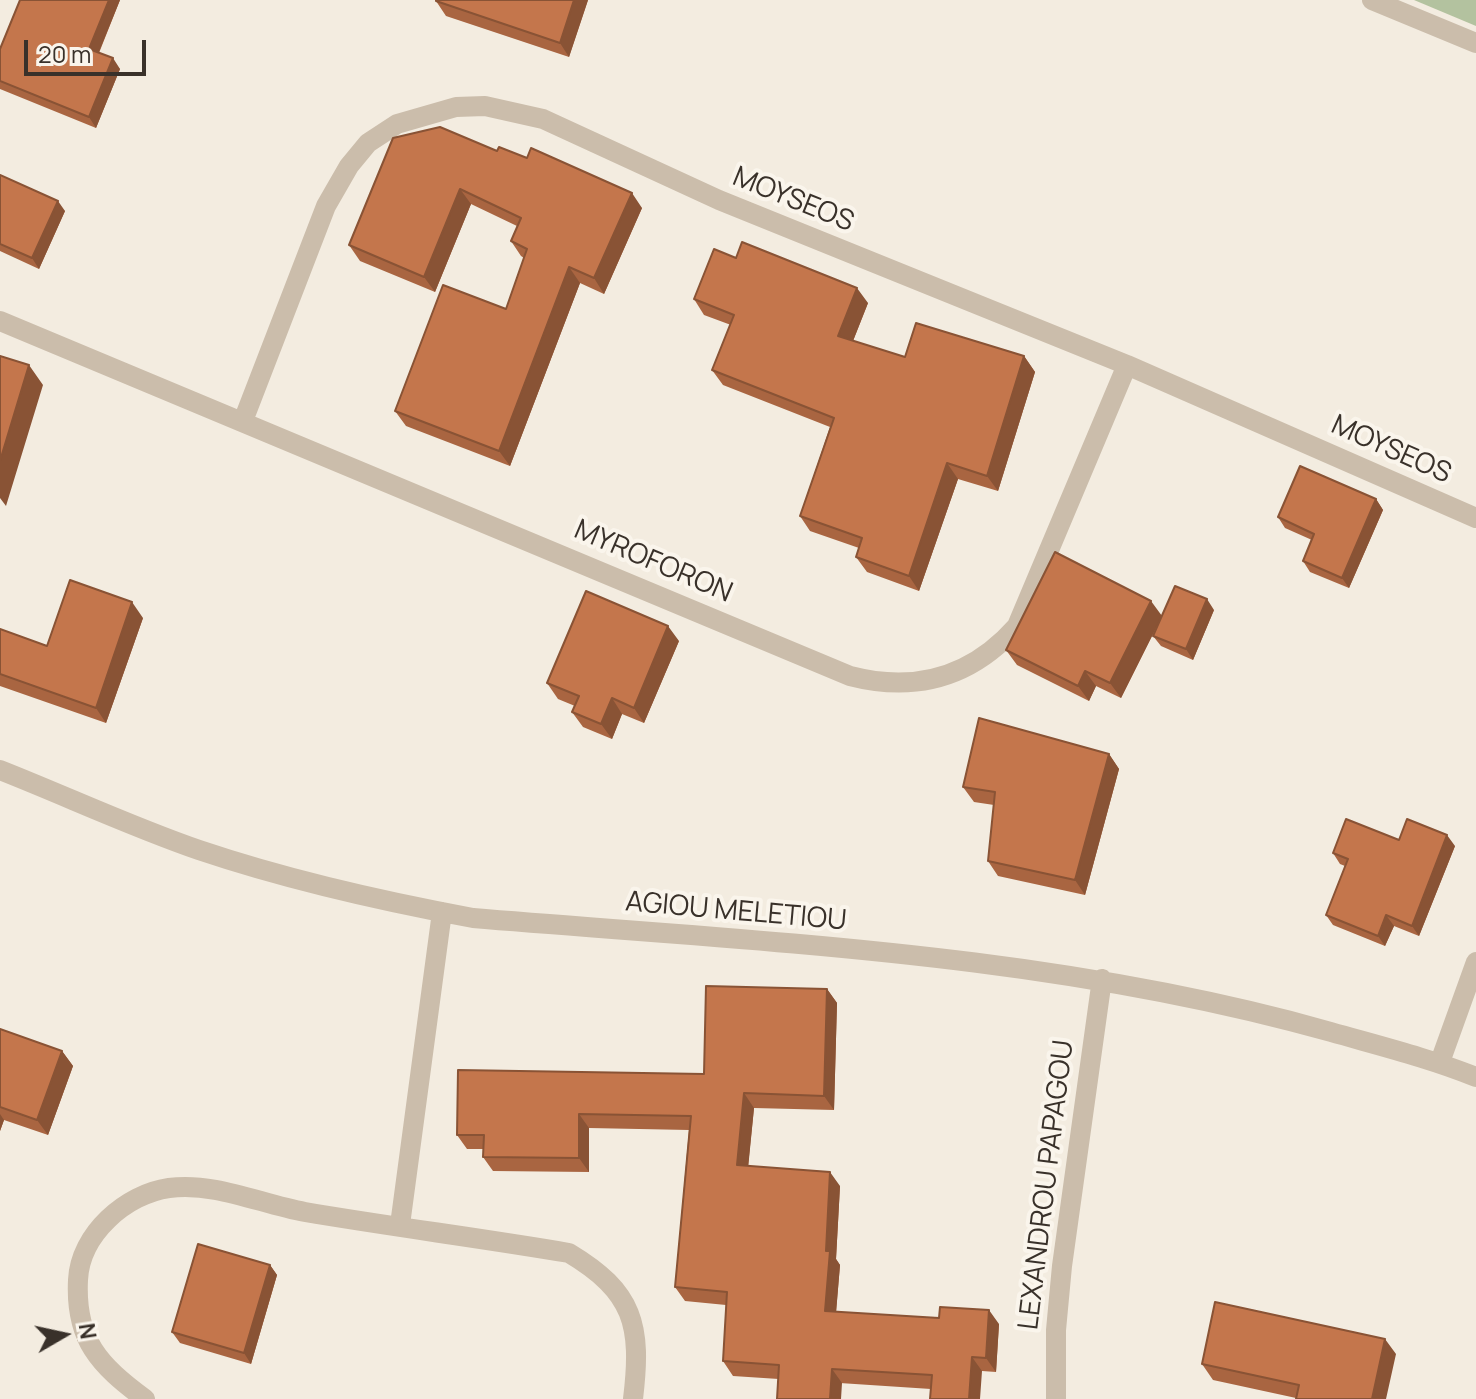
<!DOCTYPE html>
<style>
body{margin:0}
#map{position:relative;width:1476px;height:1399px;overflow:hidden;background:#f3ece0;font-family:Manrope,sans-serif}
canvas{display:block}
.north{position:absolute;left:24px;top:1295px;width:80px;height:80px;-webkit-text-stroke:6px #faf5ec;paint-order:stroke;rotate:81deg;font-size:22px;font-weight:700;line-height:32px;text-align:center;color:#39312a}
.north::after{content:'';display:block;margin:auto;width:28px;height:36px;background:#39312a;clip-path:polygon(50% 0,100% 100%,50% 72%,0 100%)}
.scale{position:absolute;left:24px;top:40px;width:122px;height:36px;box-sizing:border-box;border:4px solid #39312a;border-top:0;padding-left:10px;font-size:24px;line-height:28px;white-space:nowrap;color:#39312a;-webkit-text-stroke:6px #faf5ec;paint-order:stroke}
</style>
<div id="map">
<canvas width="1476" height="1399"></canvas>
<div class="north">N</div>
<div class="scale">20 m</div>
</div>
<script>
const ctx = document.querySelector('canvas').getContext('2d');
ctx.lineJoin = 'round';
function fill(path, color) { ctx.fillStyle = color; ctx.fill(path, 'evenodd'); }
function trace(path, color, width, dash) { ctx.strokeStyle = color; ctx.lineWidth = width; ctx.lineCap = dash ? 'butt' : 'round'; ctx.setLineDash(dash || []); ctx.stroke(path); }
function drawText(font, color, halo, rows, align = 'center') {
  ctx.font = font + ' Manrope,sans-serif'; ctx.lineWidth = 8; ctx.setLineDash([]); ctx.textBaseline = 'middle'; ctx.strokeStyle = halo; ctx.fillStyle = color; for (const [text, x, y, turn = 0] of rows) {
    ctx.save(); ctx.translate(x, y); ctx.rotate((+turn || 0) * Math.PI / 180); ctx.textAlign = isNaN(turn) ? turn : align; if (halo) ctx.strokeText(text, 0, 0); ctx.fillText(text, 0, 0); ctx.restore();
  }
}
fill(new Path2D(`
 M1414,0H1476V26Z`), '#b3c29f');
trace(new Path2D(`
 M1372,0L1476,43
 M0,321L850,676C916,693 972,677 1017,626L1127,365
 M243,421L326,206L349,166L368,143L397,124L456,107L485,106L543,119L719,200L1127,365L1476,518
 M0,770C66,796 132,827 199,850C288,880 381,901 473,918C761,942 1052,953 1331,1032C1380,1046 1429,1058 1476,1077
 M1440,1062L1476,962
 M400,1225L442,912
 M145,1399C99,1365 75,1340 78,1280C80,1234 126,1194 169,1188C216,1182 260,1204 305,1212C393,1227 481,1238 569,1253C634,1292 642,1325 633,1399
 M1056,1399V1330L1062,1266L1102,979`), '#cbbdab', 20);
fill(new Path2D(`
 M20,0H120L99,53L120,69L96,128L0,89V49Z
 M588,0L569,57L446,16L436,1Z
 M497,151L642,208L604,294L580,283L510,466L406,426L395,411L506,309L524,258L521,256L511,241L517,226L471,204L435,292L360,261L349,245Z
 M0,175L65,211L39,269L0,251Z
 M736,258L868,303L853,341L905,357L1024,356L1035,372L998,491L958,479L919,591L867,572L856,557L859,548L810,531L800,516L830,427L723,385L712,370L731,325L704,315L694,299Z
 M1376,499L1383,510L1349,588L1310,572L1303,561L1312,540L1285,528L1278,517Z
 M1214,610L1193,660L1161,646L1153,636L1159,622L1121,698L1096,686L1089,701L1017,665L1006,650L1162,616Z
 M143,618L106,723L0,686V629L47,646Z
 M679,641L644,723L622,714L612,739L583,727L572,712L575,706L558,699L547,683Z
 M1109,754L1119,769L1085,895L998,876L988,861L994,805L974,802L963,787Z
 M1399,840L1455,846L1419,936L1394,926L1385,946L1333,925L1326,915L1345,866L1340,864L1333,853Z
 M827,989L837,1003L834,1110L754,1108L748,1166L840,1186L836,1259L840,1265L836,1312L999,1324L996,1372L982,1371L931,1389L733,1376L723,1361L726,1305L685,1301L675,1287L689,1130L589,1128V1172L493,1171L483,1157V1149H467L457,1135L704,1074Z
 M0,1029L62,1051L73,1066L48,1135L4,1120L0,1131Z
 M270,1265L277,1275L251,1364L180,1343L172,1332Z
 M1396,1354L1296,1398L1213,1380L1202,1364Z`), '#a96541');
fill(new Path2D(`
 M109,0H120L96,59L89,49Z
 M574,0H588L569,57L560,43Z
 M113,58L120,69L96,128L89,117Z
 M460,189L471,204L435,292L424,277Z
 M632,193L642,208L604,294L594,278Z
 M58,201L65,211L39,269L32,258Z
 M569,267L580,283L510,466L499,451Z
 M857,288L868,303L849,351L838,336Z
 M1024,356L1035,372L998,491L987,476Z
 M29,365L43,385L6,506L0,498V461Z
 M947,463L958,479L919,591L909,576Z
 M1376,499L1383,510L1349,588L1342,578Z
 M1207,599L1214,610L1193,660L1186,649Z
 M1151,601L1162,616L1121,698L1110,683Z
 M132,602L143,618L106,723L96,708Z
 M668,626L679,641L644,723L634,708Z
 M1085,671L1096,686L1089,701L1078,686Z
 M612,698L622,714L612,739L601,724Z
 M1109,754L1119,769L1085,895L1075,880Z
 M1447,835L1455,846L1419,936L1412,926Z
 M1386,915L1394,926L1385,946L1378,936Z
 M827,989L837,1003L834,1110L824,1096Z
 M62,1051L73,1066L48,1135L37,1120Z
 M744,1093L754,1108L747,1179L737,1165Z
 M0,1114L4,1120L0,1131Z
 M579,1114L589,1128V1172L579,1158Z
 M830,1172L840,1186L836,1259L840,1265L835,1325L825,1311L826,1251Z
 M270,1265L277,1275L251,1364L244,1353Z
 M989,1310L999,1324L996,1372L986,1358Z
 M1385,1339L1396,1354L1386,1399H1372Z
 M972,1357L982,1371L980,1399H969Z
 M832,1369L842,1383L841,1399H830Z`), '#895335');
const building = new Path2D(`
 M20,0H109L89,49L113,58L89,117L0,81V49Z
 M436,0H574L560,43L436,1Z
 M440,127L497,151L499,147L527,158L531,148L632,193L594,278L569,267L499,451L395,411L443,285L506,309L527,249L511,241L521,218L460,189L424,277L349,245L393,138Z
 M0,175L58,201L32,258L0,244Z
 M742,242L857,288L838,336L905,357L916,323L1024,356L987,476L947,463L909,576L856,557L862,538L800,516L834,418L712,370L734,315L694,299L714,249L736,258Z
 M0,356L29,365L0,461Z
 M1300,466L1376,499L1342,578L1303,561L1314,534L1278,517Z
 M1055,552L1151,601L1110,683L1085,671L1078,686L1006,650Z
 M70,580L132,602L96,708L0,674V629L47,646Z
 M1175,586L1207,599L1186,649L1153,636Z
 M586,591L668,626L634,708L612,698L601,724L572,712L579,696L547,683Z
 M979,718L1109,754L1075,880L988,861L995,792L963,787Z
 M1346,819L1399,840L1407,819L1447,835L1412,926L1386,915L1378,936L1326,915L1348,859L1333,853Z
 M706,986L827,989L824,1096L744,1093L737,1165L830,1172L826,1251H830L825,1311L939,1318L940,1307L989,1310L986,1358L972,1357L969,1399H930L932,1375L832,1369L830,1399H777L779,1365L723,1361L727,1292L675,1287L691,1116L579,1114V1158L483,1157L484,1135H457L458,1070L704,1074Z
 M0,1029L62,1051L37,1120L0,1107Z
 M198,1244L270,1265L244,1353L172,1332Z
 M1215,1302L1385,1339L1372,1399H1296L1299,1385L1202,1364Z`);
fill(building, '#c4764c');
trace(building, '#895335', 2);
drawText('28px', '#39312a', '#faf5ec', [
 ["MOYSEOS",793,200,22],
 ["MOYSEOS",1391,450,24],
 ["MYROFORON",653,562,23],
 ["AGIOU MELETIOU",736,912,5],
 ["LEXANDROU PAPAGOU",1047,1185,-83]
]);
</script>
